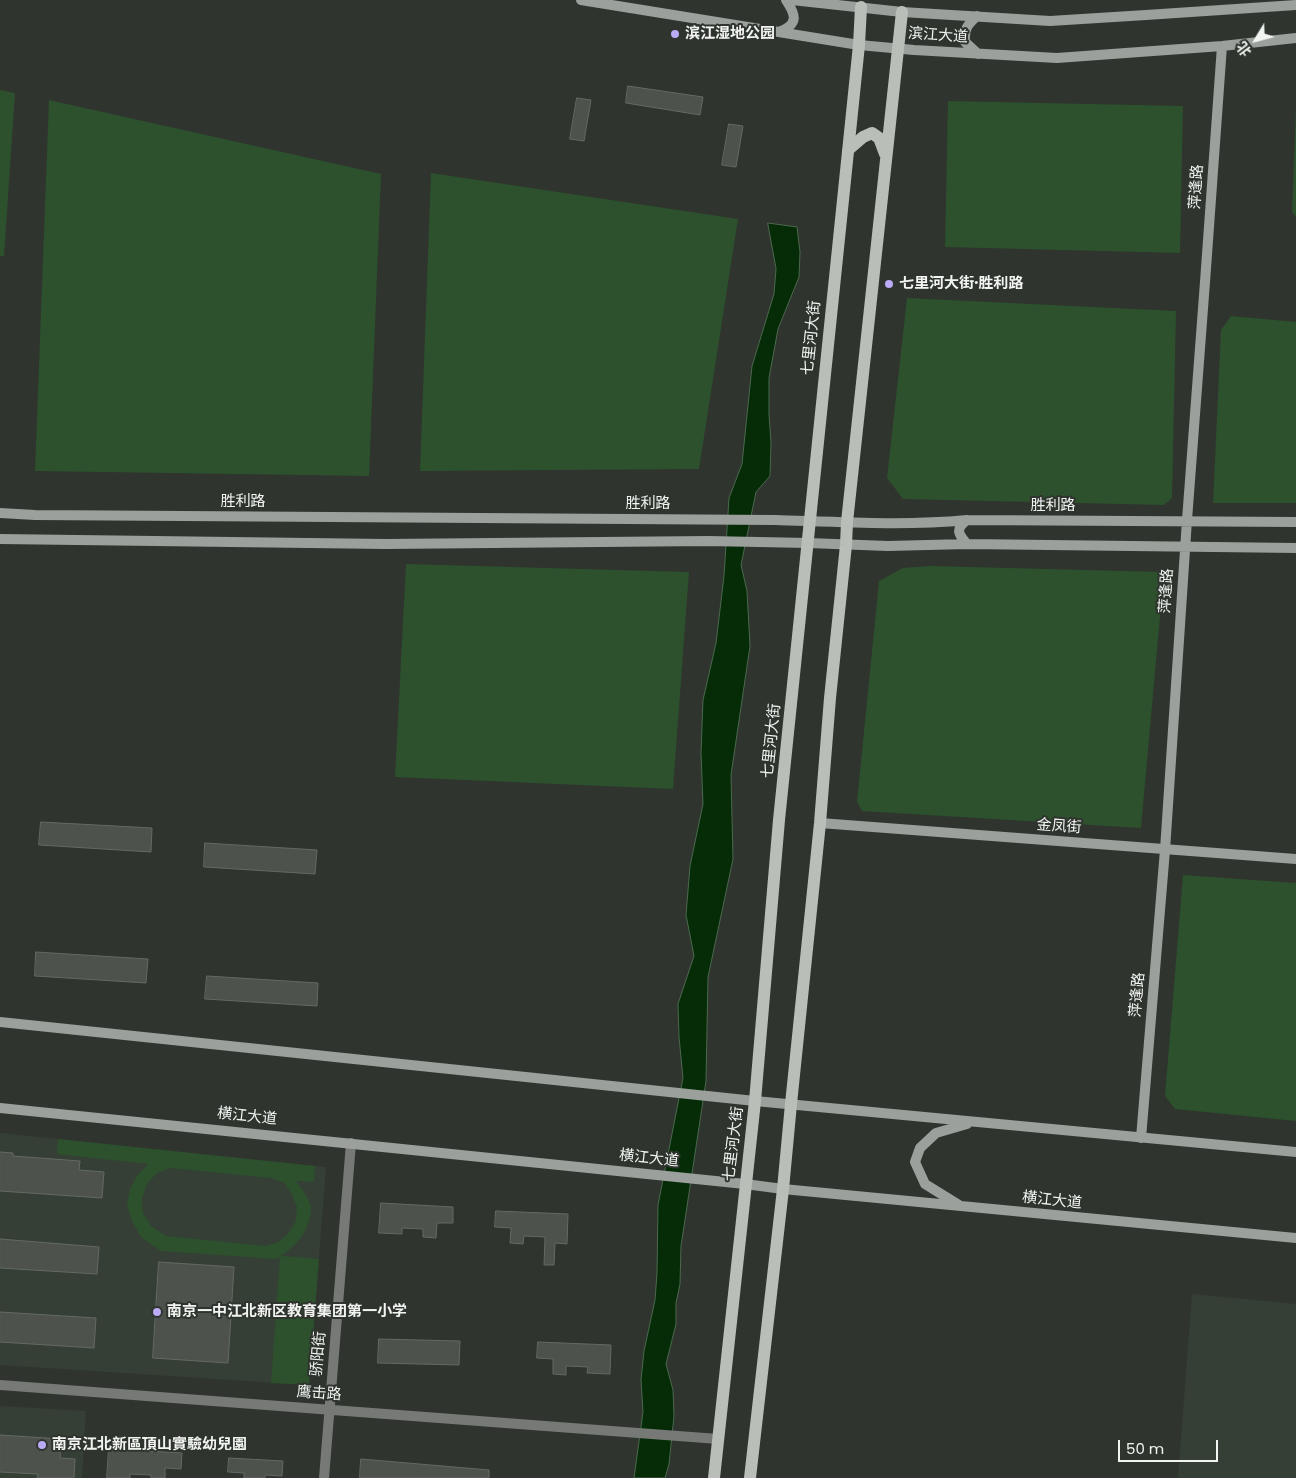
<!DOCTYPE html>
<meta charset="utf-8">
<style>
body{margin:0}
#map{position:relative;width:1296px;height:1478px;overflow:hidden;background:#2f342f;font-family:Poppins,"Noto Sans SC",sans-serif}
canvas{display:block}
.north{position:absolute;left:1231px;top:15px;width:50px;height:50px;-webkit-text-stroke:4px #2f342f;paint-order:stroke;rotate:233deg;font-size:14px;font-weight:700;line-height:20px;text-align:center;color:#f1f4f0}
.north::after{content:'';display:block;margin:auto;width:18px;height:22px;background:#f1f4f0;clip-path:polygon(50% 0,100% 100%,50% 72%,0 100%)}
.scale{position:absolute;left:1118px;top:1440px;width:100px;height:22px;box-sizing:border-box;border:2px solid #f1f4f0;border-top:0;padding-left:6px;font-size:15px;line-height:18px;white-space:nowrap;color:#f1f4f0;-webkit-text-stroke:4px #2f342f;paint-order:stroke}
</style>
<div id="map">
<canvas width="1296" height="1478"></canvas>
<div class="north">北</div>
<div class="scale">50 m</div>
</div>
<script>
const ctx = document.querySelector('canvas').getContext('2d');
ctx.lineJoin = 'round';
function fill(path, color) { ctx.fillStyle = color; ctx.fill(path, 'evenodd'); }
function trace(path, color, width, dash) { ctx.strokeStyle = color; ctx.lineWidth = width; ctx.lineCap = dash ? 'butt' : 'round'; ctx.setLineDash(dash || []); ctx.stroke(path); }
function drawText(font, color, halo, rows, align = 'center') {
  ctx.font = font + ' Poppins,"Noto Sans SC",sans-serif'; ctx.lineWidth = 4; ctx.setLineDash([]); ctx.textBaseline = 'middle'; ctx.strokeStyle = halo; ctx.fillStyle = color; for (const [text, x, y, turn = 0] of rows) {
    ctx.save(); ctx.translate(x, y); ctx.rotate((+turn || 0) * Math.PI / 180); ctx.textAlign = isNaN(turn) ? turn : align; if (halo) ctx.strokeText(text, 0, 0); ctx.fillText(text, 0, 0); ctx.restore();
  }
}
fill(new Path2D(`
 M0,1133L326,1167L309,1385L0,1365Z
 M1192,1294L1296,1304V1478H1178Z
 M0,1406L86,1411L82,1478H0Z`), '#363f36');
fill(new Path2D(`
 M0,90L15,93L4,256H0Z
 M49,100L381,174L369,476L35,471Z
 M948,101L1183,106L1180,253L945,247Z
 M1296,108V217L1292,212Z
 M431,173L738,219L699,469L420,471Z
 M907,298L1176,311L1172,498L1164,505L903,499L887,478Z
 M1231,316L1296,322V503H1213L1221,330Z
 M406,564L689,572L673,789L395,777Z
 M931,566L1164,572L1141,828L862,811L857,802L879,581L903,568Z
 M1183,875L1296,883V1121L1175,1109L1165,1096Z
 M58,1139L315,1166L314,1182L296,1181C301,1188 307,1196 310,1204C312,1208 311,1212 310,1216C307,1234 295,1246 281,1256L319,1259L309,1385L271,1383L280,1257L276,1259L161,1251L141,1237L132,1221L127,1205L130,1189L137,1176L148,1164L57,1154ZM171,1168L271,1178L283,1182L292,1194L297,1207L296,1221L287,1235L277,1243L265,1246L166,1236L151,1226L143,1213L142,1199L147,1184L157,1173Z`), '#2c512c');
const water = new Path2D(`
 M768,223L797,227L800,252L799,277L778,329L769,378V415L771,442L770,476L756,492L741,565L747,591L750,646L731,775L733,859L708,977L706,1081L681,1246L680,1284L676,1303V1324L666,1364L673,1390L674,1416L669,1464L665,1478H634L643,1412L641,1380L644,1351L655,1300L657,1273L658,1205L683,1078L679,1037L678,1004L694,956L686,915L690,866L703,804L701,753L703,700L716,643L724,576L729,498L742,464L752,366L774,294L776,269Z`);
fill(water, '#052c07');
trace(water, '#4c684d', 1);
const building = new Path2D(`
 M628,86L703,97L700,115L626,103Z
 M577,98L591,100L584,141L570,139Z
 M729,124L743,126L736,167L722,165Z
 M41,822L152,828L151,852L39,845Z
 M205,843L317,850L315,874L204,867Z
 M36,952L148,959L146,983L35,976Z
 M207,976L318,983L317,1006L205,999Z
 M0,1152L13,1153V1156L80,1161L79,1170L104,1172L102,1198L0,1191Z
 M381,1203L453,1207V1223H437L436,1238L423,1237V1229L402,1228V1234L379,1233Z
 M496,1211L568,1214L567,1244L555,1243L554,1265H544L545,1237L524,1236L523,1244L510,1243L511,1228L495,1227Z
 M0,1239L99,1247L97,1274L0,1268Z
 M159,1262L234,1267L228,1363L153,1358Z
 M0,1312L96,1318L94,1348L0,1342Z
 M379,1339L460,1341L459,1365L378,1363Z
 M538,1342L611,1345L610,1374L587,1373L588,1367L566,1366V1375L553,1374V1359L537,1358Z
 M0,1435L61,1439L60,1458L75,1459L74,1478H37L38,1474L0,1472Z
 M109,1449L182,1453L181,1469L165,1468V1478H151V1475L130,1474V1478H107Z
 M229,1458L283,1461L282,1476L265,1475V1478H244V1473L228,1472Z
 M361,1459L489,1470V1478H360Z`);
fill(building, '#4d524d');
trace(building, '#646964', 1);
trace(new Path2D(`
 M0,1385L718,1439
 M324,1478L351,1143`), '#767976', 10);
trace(new Path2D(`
 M581,0L859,45L914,50L1057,58L1222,46L1296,38
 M792,0L902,12L1050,21L1146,15L1296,5
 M977,16C967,25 964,29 965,42L978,54
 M779,32C799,24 796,15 786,0
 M0,513L35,515L775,520C839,522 904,526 967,520L1296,522
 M0,539L386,544L708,541L808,543L888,546L967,544L1296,548
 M967,544C958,534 955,529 967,520
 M820,823L1296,859
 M0,1022L755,1101L1296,1152
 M0,1108L745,1184L783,1189L1296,1238
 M1141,1138L1165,850L1187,520L1205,282L1222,46
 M959,1205L925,1184L915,1162L920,1148L936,1133L967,1124`), '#9ca09c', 10);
trace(new Path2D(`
 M848,150L863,137L872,133L879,138L885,154
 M714,1478L755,1101L779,820L859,45L861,7
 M750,1478L783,1189L791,1104L820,823L830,698L846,545L847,522L902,12`), '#b9beb9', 12);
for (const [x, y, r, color] of [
 [675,34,5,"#bbaaf6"],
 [889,284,5,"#bbaaf6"],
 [157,1312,5,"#bbaaf6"],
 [42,1445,5,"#bbaaf6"]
]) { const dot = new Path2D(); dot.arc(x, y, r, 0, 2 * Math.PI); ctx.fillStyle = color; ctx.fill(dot); trace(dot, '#2f342f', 2); }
drawText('bold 15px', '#f1f4f0', '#2f342f', [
 ["滨江湿地公园",685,34],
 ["七里河大街·胜利路",899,284],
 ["南京一中江北新区教育集团第一小学",167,1312],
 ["南京江北新區頂山實驗幼兒園",52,1445]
], 'left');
drawText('15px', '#f1f4f0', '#2f342f', [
 ["滨江大道",938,36,4],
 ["萍逢路",1197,187,-86],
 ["七里河大街",812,338,-84],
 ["胜利路",243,502],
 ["胜利路",648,504],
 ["胜利路",1053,506],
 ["萍逢路",1167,591,-86],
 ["七里河大街",772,741,-84],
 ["金凤街",1059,827,4],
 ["萍逢路",1138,995,-85],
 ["横江大道",247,1117,6],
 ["七里河大街",734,1144,-83],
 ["横江大道",649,1159,6],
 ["横江大道",1052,1201,6],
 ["骄阳街",319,1354,-85],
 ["鹰击路",319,1394,4]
]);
</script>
